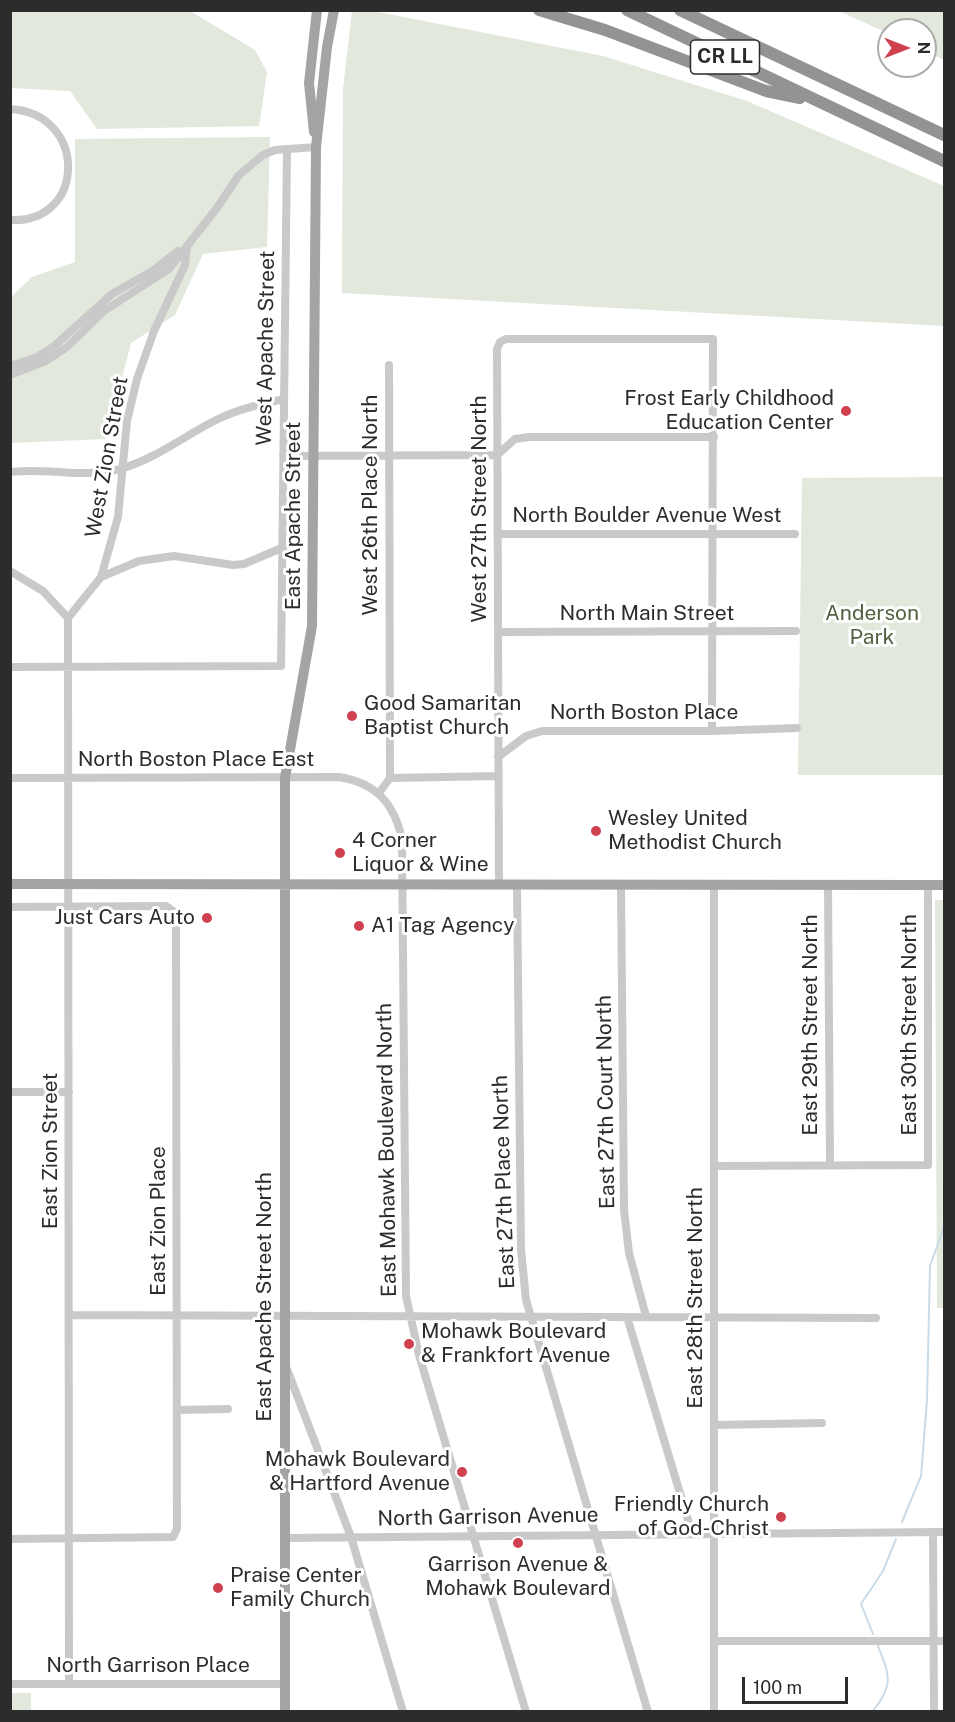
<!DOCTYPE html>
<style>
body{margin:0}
#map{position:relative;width:955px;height:1722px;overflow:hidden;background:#fff;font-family:"Public Sans",sans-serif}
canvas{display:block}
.frame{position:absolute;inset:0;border:12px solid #2c2c2c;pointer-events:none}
.north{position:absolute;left:877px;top:18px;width:60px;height:60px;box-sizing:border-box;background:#fff;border:2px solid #ababab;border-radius:50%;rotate:90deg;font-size:16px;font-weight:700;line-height:24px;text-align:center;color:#2c2c2c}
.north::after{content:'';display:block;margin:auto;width:21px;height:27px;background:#d0414f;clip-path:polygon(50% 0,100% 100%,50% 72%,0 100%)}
.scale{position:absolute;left:742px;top:1677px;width:106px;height:27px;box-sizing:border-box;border:3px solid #2c2c2c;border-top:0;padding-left:8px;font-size:18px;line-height:21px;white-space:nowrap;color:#2c2c2c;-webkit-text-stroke:4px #fff;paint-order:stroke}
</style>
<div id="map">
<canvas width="955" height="1722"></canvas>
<div class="frame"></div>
<div class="north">N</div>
<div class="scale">100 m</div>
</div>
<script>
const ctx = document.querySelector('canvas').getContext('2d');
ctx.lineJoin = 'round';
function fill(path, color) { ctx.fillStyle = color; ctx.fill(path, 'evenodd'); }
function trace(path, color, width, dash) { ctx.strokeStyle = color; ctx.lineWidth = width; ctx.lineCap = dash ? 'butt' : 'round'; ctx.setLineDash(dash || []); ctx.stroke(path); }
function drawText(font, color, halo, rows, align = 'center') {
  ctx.font = font + ' "Public Sans",sans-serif'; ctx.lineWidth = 6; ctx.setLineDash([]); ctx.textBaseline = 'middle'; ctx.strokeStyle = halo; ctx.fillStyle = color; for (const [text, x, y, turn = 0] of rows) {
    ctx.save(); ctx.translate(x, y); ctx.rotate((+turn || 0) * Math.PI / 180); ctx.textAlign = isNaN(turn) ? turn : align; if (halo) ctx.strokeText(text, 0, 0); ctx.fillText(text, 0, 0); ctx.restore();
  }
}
fill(new Path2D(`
 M11,10L190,11L255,50L267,72L259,126L97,129L70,91L11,88Z
 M352,11H373L603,56L747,101L944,186V326L342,293L343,89Z
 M839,11H944V60L925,51V30H889V34Z
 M270,137L267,247L203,254L175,315L131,343L106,439L11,443L10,298L32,277L75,262V139Z
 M944,477V775H798L802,478Z
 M935,900H944V1308H937Z
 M11,1693H31V1711H11Z`), '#e2e8db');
trace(new Path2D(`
 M902,1522L921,1476L927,1400L930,1266L944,1227
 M873,1634L861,1604L883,1571L896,1539
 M872,1712C894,1685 890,1676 878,1646`), '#c9dbe6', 2);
trace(new Path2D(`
 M10,109C88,113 87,224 10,220
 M10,366L37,357L53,347L112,294L154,270L178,251
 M10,375L46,361L67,347L104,311L169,269L217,208L239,175L263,155L275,150L316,147
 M283,456L497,455L515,439L529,437H714
 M10,472C47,467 85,479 120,469C156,459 185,435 218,419C239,409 261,404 284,399
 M499,534H795
 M10,571L43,591L68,618
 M101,577L118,517L127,421L137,379L154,331L185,265L187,246
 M68,618L69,1684
 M68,618L101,577L139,561L174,556L233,565L244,564L284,547
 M499,632L796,631
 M10,667L281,666L287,149
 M498,757L526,736L542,731H712L797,728
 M10,778L339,777C376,783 394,803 402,839L406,1296L419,1355L526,1712
 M390,778L499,776
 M379,793L390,778L389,365
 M499,885L497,349L500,342L506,339H713L712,731
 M517,885L521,1250L526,1300L648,1712
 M621,885L624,1210L629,1253L646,1316
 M714,885V1712
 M828,885L830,1165
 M10,907L166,906L176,913L177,1529L173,1537L10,1539
 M10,1092H69
 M714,1166L928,1165V884
 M69,1315L876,1318
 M627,1317L692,1533
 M287,1369L351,1537L403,1712
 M177,1410L228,1409
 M714,1425L822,1423
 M933,1532L934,1712
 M284,1538L944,1532
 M714,1641H944
 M10,1684H285`), '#c9c9c9', 8);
trace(new Path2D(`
 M314,132L309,83L317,10
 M10,884L944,885
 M285,1712V778L312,626L316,147L327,47L334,10`), '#a4a4a4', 10);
trace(new Path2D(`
 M539,10L605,30L766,91L800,98
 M627,10L944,161
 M680,10L944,135`), '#939393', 12);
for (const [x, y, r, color] of [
 [846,411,6,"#d0414f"],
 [352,716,6,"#d0414f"],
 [596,831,6,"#d0414f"],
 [340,853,6,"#d0414f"],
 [207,918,6,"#d0414f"],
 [359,926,6,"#d0414f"],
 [409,1344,6,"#d0414f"],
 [462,1472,6,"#d0414f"],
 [781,1517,6,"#d0414f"],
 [518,1543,6,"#d0414f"],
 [218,1588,6,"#d0414f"]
]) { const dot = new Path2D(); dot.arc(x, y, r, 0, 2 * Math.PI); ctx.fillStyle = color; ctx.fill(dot); trace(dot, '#fff', 2); }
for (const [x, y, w] of [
 [725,57,69]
]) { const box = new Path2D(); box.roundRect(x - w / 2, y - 17, w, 34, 4.5); ctx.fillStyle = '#fff'; ctx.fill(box); trace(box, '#2c2c2c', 1.5); }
drawText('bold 20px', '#2c2c2c', null, [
 ["CR LL",725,57]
]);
drawText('21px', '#2c2c2c', '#fff', [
 ["West Apache Street",266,348,-89],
 ["West Zion Street",107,457,-80],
 ["West 26th Place North",371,505,-90],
 ["West 27th Street North",480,509,-90],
 ["East Apache Street",294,516,-90],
 ["North Boulder Avenue West",647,516],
 ["North Main Street",647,614],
 ["North Boston Place",644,713],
 ["North Boston Place East",196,760],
 ["East 29th Street North",811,1025,-90],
 ["East 30th Street North",910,1025,-90],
 ["East 27th Court North",606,1102,-91],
 ["East Mohawk Boulevard North",387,1150,-91],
 ["East Zion Street",51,1151,-90],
 ["East 27th Place North",504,1182,-92],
 ["East Zion Place",159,1221,-90],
 ["East Apache Street North",265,1297,-90],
 ["East 28th Street North",696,1298,-90],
 ["North Garrison Avenue",488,1517,-1],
 ["North Garrison Place",148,1666]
]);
drawText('21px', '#2c2c2c', '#fff', [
 ["Frost Early Childhood",834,399,"right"],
 ["Education Center",834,423,"right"],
 ["Good Samaritan",364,704],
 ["Baptist Church",364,728],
 ["Wesley United",608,819],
 ["Methodist Church",608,843],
 ["4 Corner",352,841],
 ["Liquor & Wine",352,865],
 ["Just Cars Auto",195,918,"right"],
 ["A1 Tag Agency",371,926],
 ["Mohawk Boulevard",421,1332],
 ["& Frankfort Avenue",421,1356],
 ["Mohawk Boulevard",450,1460,"right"],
 ["& Hartford Avenue",450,1484,"right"],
 ["Friendly Church",769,1505,"right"],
 ["of God-Christ",769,1529,"right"],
 ["Garrison Avenue &",518,1565,"center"],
 ["Mohawk Boulevard",518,1589,"center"],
 ["Praise Center",230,1576],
 ["Family Church",230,1600]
], 'left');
drawText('21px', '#50623f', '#fff', [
 ["Anderson",872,614],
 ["Park",872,638]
]);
</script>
